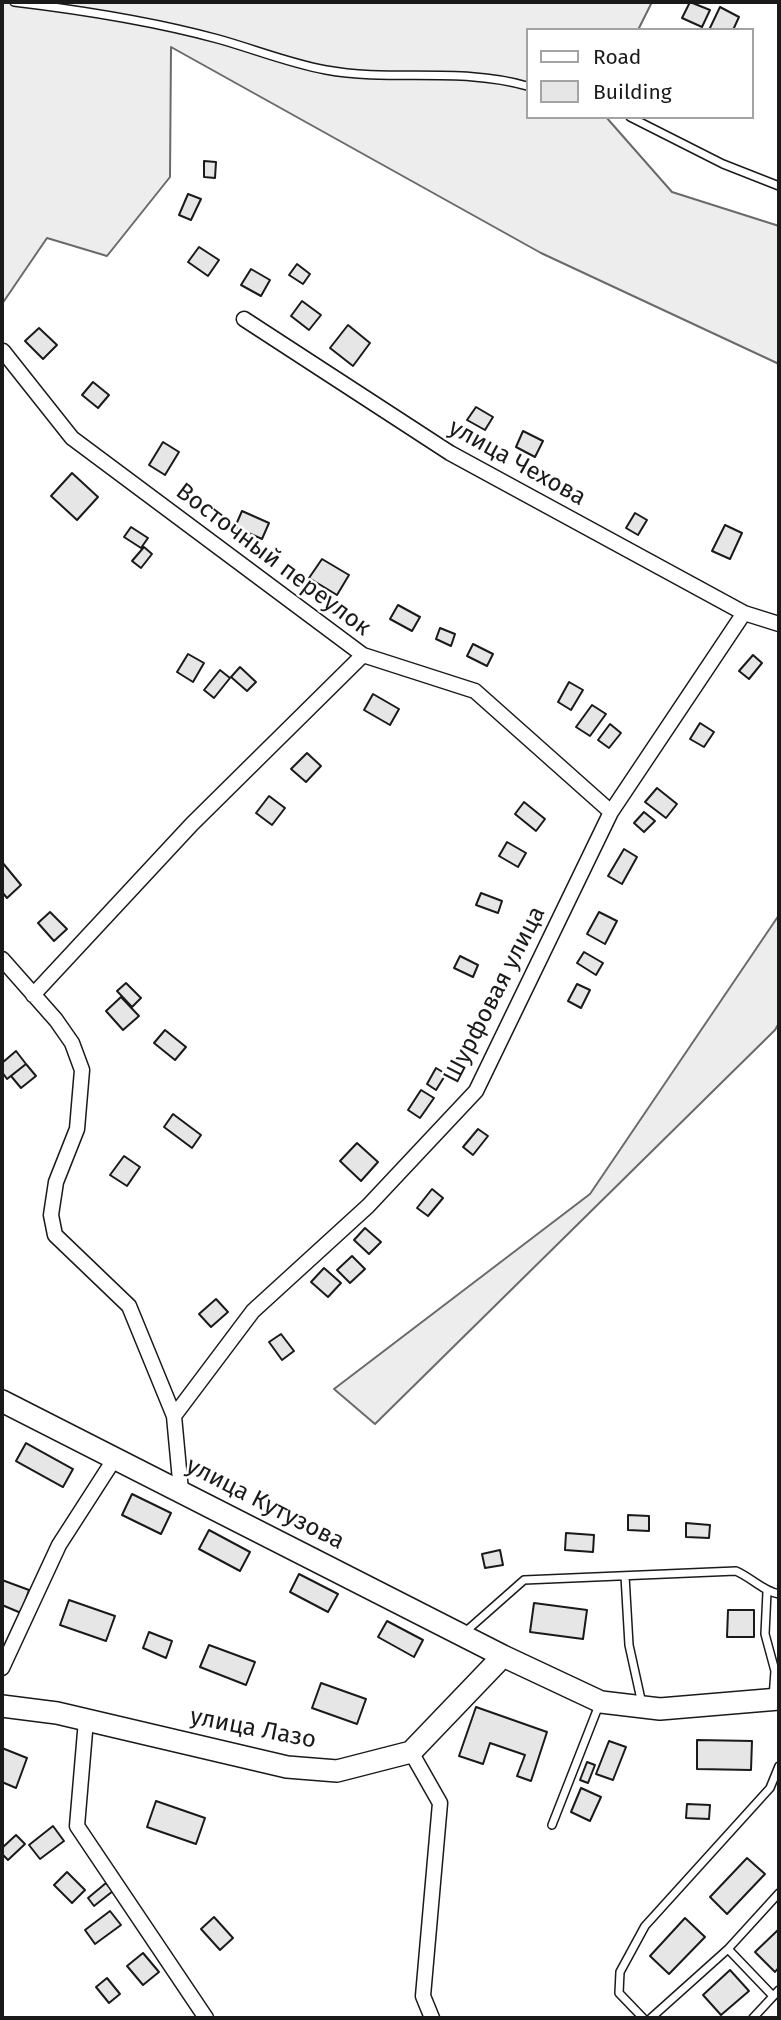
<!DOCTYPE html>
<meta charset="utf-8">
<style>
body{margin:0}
#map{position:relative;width:781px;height:2020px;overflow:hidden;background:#fff;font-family:"Fira Sans",sans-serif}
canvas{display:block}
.frame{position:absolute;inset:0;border:4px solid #1a1a1a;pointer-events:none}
.legend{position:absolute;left:526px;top:28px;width:228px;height:91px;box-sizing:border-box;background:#fff;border:2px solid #a3a3a3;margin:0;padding:9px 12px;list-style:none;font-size:21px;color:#1a1a1a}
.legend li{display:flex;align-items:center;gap:14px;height:35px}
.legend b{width:35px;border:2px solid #a3a3a3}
</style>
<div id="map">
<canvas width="781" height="2020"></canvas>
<div class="frame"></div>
<ul class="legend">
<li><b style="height:9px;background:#fff"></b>Road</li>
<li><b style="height:19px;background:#e6e6e6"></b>Building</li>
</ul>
</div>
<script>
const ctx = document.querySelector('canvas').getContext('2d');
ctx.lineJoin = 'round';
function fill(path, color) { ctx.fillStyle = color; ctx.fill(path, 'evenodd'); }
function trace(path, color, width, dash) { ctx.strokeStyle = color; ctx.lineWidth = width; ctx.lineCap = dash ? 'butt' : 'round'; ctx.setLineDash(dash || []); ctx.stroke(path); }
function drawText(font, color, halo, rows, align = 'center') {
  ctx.font = font + ' "Fira Sans",sans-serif'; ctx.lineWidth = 5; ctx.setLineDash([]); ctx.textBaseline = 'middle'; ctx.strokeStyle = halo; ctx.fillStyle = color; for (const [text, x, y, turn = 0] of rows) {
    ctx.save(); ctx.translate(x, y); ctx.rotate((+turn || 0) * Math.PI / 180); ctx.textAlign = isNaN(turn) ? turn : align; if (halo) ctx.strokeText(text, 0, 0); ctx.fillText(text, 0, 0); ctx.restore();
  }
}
const built = new Path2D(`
 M2,2H652L638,30H527V117H606L672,192L779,226V364L541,253L171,47L170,177L107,256L47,238L2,304Z
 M779,915V1023L775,1030L375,1424L334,1389L590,1194Z`);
fill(built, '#ededed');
trace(built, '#6a6a6a', 2);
const building = new Path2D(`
 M690,2L710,10L702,27L682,18Z
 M720,7L739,17L733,30H709Z
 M204,161L216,162L215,178L204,177Z
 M188,194L201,199L191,220L179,215Z
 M199,247L219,260L208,276L188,262Z
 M297,264L310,274L303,284L289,275Z
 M251,269L270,280L261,296L241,285Z
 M302,301L321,315L309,330L291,316Z
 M348,325L370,343L353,366L330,348Z
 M39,328L57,345L43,359L25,341Z
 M93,382L109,395L98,408L82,395Z
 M476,407L493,417L485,430L467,420Z
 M523,431L543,441L535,457L516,447Z
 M163,442L179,452L165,475L149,465Z
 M72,473L98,497L77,520L51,496Z
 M242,511L269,523L262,539L235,527Z
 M635,513L647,520L638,535L626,528Z
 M725,525L742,533L730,559L712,551Z
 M131,527L148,538L141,548L124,537Z
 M144,547L152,554L141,568L132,561Z
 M322,559L349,575L337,595L309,578Z
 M398,605L420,617L412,631L390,619Z
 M440,628L455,634L451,646L436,639Z
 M473,644L493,654L487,666L467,656Z
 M188,654L204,663L193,682L177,672Z
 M753,655L762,663L749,679L739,671Z
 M240,667L256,682L247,691L231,677Z
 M220,670L230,678L214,698L204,690Z
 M569,682L583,690L571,710L558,702Z
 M373,694L399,709L390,725L364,710Z
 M592,705L606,714L590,736L576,727Z
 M700,723L714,732L704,747L690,739Z
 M610,724L621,733L609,748L598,740Z
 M307,753L321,766L306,782L291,769Z
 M657,788L677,804L666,818L645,802Z
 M269,796L285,808L272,825L256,813Z
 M524,802L545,819L536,831L515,814Z
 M644,812L655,821L644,832L634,823Z
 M507,842L526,853L518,867L499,856Z
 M624,849L637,857L622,884L608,876Z
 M2,862L21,885L7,898L2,892Z
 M481,893L502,901L498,913L476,905Z
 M50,912L67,929L54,941L38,923Z
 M599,912L617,921L605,944L587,934Z
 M584,952L603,963L596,975L577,963Z
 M460,956L478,965L473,977L454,968Z
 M126,983L141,998L132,1007L117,991Z
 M577,984L590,990L581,1008L568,1001Z
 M121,997L139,1016L123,1030L106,1011Z
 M165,1030L186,1047L175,1060L154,1043Z
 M16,1051L26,1064L7,1079L2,1072V1063Z
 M26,1064L36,1076L21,1088L11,1076Z
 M436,1068L446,1074L436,1090L427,1084Z
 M421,1090L434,1098L420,1118L408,1110Z
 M173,1114L201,1135L192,1148L164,1127Z
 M478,1129L488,1136L473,1155L463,1147Z
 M357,1143L378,1162L361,1181L340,1161Z
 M124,1156L140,1167L127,1186L110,1175Z
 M432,1189L443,1198L428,1216L417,1208Z
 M365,1228L381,1242L369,1254L354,1240Z
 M352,1256L365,1269L350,1283L337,1270Z
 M324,1268L341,1283L328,1297L311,1282Z
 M216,1299L228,1312L211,1327L199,1314Z
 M281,1334L294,1351L282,1360L269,1342Z
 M26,1443L73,1469L63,1487L16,1461Z
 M132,1494L171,1513L161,1534L122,1515Z
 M628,1515L649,1516V1531L628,1530Z
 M686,1523L710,1525L709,1538L686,1537Z
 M209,1530L250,1552L240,1571L199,1549Z
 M566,1533L594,1535L593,1552L565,1550Z
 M500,1550L503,1565L485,1568L482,1554Z
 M299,1574L338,1594L328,1612L290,1592Z
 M2,1580L29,1590L21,1613L2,1605Z
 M69,1600L115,1616L106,1641L60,1625Z
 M534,1603L587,1610L583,1639L530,1632Z
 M728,1610H754V1637H727Z
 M387,1621L423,1640L414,1657L378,1637Z
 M149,1632L172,1641L166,1658L143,1648Z
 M209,1645L255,1662L246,1685L200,1667Z
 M321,1683L366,1699L357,1724L312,1708Z
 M476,1707L547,1732L531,1781L517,1776L525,1755L490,1743L483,1764L459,1756Z
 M697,1740L752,1741L751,1770L697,1769Z
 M609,1741L626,1747L613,1780L596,1774Z
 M2,1748L27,1758L16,1788L2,1782Z
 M587,1762L595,1765L588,1783L580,1780Z
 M581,1788L601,1797L590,1821L571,1812Z
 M156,1801L205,1818L196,1844L147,1827Z
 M687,1804L710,1805L709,1819L686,1818Z
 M53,1826L64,1841L40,1859L29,1845Z
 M16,1835L25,1844L8,1860L2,1854V1848Z
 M747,1858L765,1874L727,1914L710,1897Z
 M67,1872L85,1890L72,1903L54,1885Z
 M106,1883L113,1891L94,1906L88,1898Z
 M110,1911L121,1925L95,1944L85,1930Z
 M214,1917L233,1938L220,1950L201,1929Z
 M685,1918L705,1937L669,1974L650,1956Z
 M779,1929V1967L775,1972L755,1952Z
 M143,1953L159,1972L143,1985L127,1966Z
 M730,1970L749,1991L721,2015L703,1995Z
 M107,1978L120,1994L109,2003L96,1987Z`);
fill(building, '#e6e6e6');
trace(building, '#1a1a1a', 2);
const lane = new Path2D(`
 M14,2C81,10 152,21 218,39C254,49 288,63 326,70C392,82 462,67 527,86
 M630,117L723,164L779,186
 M625,1576L629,1645L642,1704
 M767,1592L765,1634L775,1671L773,1698
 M464,1633L524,1580L736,1571C752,1578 763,1591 779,1594
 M552,1825L599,1705
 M728,1949L773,1996
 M643,2018L619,1993L620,1972L645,1926L770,1788L779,1766
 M651,2018L728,1949L779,1893
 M753,2018L779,1990`);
const street = new Path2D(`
 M244,319L450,453L744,613L779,624
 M3,351L72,438L363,655L475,691L611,812
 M2,959L56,1020L72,1043L82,1070L77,1129L56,1182L51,1215L55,1235L129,1306L174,1416L181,1491
 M33,995L192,824L363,655
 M174,1416L253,1311L368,1206L476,1091L611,812L744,613
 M2,1668L59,1545L115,1458
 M86,1720L77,1826L206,2018
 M411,1752L440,1803L423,1996L432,2018`);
const secondary = new Path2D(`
 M2,1401L503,1656L601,1702L660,1709L779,1699
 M2,1706L57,1713L287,1767L337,1771L411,1752L503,1656`);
trace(lane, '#1a1a1a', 10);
trace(street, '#1a1a1a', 17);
trace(secondary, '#1a1a1a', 24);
trace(lane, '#fff', 7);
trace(street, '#fff', 14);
trace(secondary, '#fff', 21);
drawText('24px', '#1a1a1a', '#fff', [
 ["улица Чехова",517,463,29],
 ["Восточный переулок",273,560,37],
 ["Шурфовая улица",495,995,-63],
 ["улица Кутузова",265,1504,27],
 ["улица Лазо",253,1729,11]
]);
</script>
